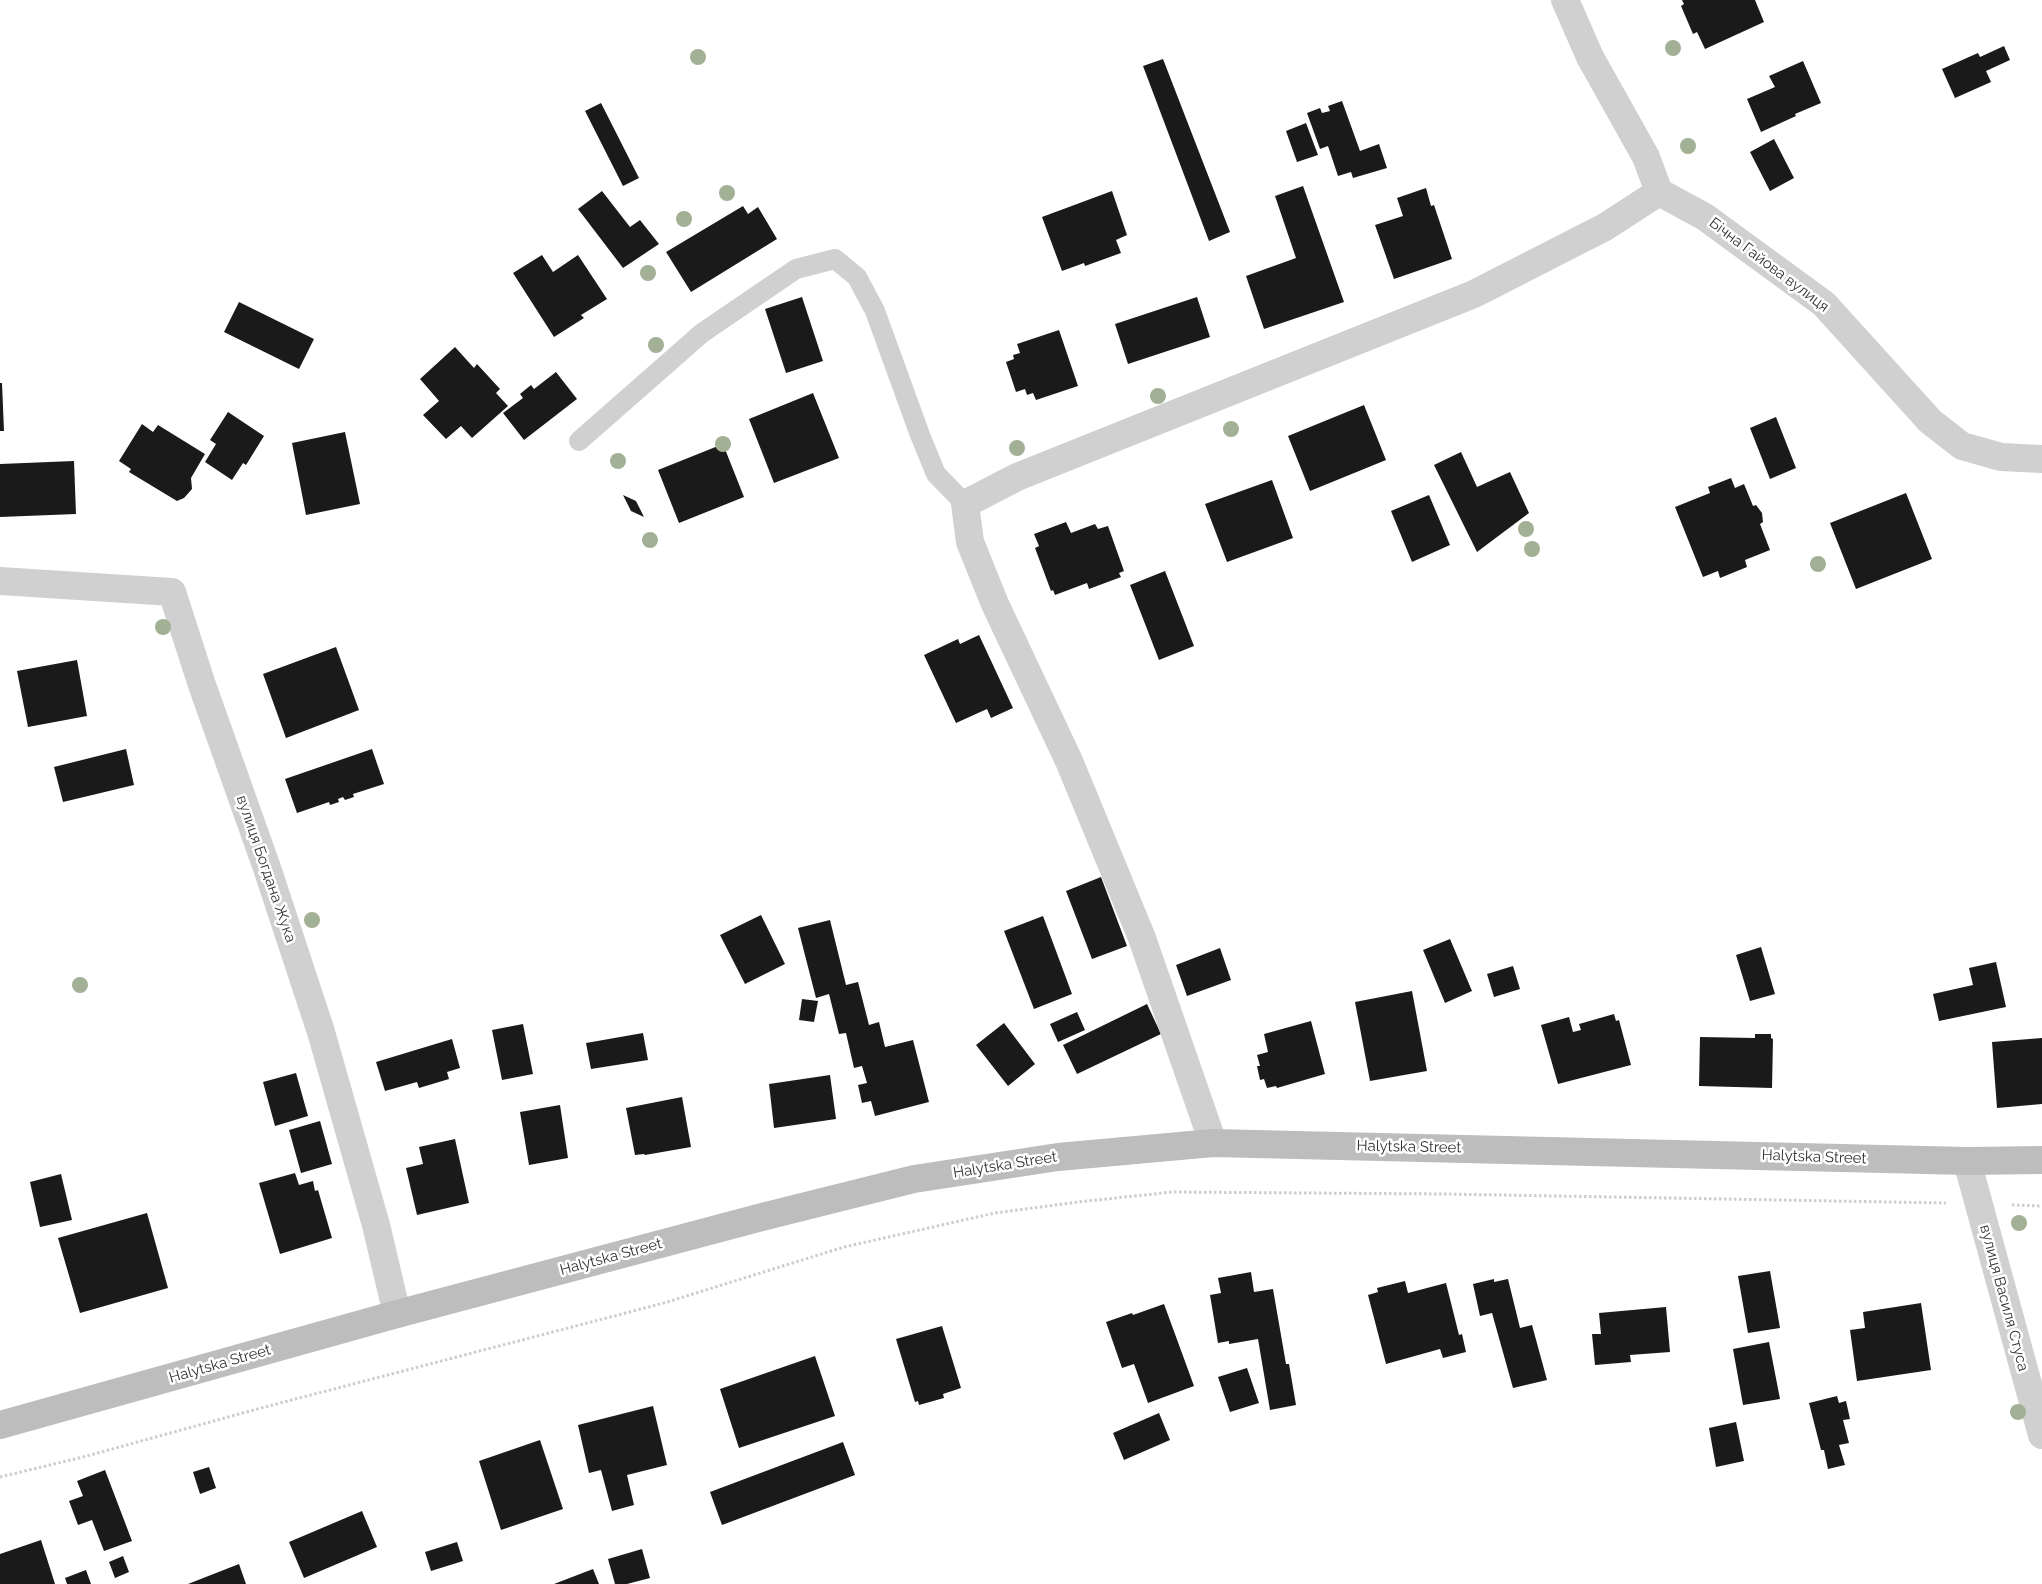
<!DOCTYPE html>
<meta charset="utf-8">
<style>
body{margin:0}
canvas{display:block;background:#fff}
</style>
<canvas width="2042" height="1584"></canvas>
<script>
const ctx = document.querySelector('canvas').getContext('2d');
ctx.lineJoin = 'round';
function fill(path, color) { ctx.fillStyle = color; ctx.fill(path, 'evenodd'); }
function trace(path, color, width, dash) { ctx.strokeStyle = color; ctx.lineWidth = width; ctx.lineCap = dash ? 'butt' : 'round'; ctx.setLineDash(dash || []); ctx.stroke(path); }
function drawText(font, color, halo, rows, align = 'center') {
  ctx.font = font + ' Raleway,sans-serif'; ctx.lineWidth = 5; ctx.setLineDash([]); ctx.textBaseline = 'middle'; ctx.strokeStyle = halo; ctx.fillStyle = color; for (const [text, x, y, turn = 0] of rows) {
    ctx.save(); ctx.translate(x, y); ctx.rotate((+turn || 0) * Math.PI / 180); ctx.textAlign = isNaN(turn) ? turn : align; if (halo) ctx.strokeText(text, 0, 0); ctx.fillText(text, 0, 0); ctx.restore();
  }
}
fill(new Path2D(`
 M1682,0H1755L1764,22L1705,49L1697,32L1693,34L1681,6L1684,4Z
 M2004,46L2010,60L1986,71L1991,82L1955,98L1942,69L1978,53L1980,57Z
 M1163,59L1230,232L1209,241L1143,66Z
 M1803,61L1821,103L1795,114L1796,116L1761,132L1747,99L1775,87L1769,76Z
 M1342,101L1360,151L1379,144L1387,168L1353,178L1351,172L1338,176L1328,146L1320,149L1307,113L1320,108L1322,113L1330,111L1328,106Z
 M601,103L639,178L623,186L585,111Z
 M1306,123L1318,155L1297,162L1286,131Z
 M1774,139L1794,178L1770,191L1750,152Z
 M1303,186L1344,302L1264,329L1246,276L1296,258L1275,196Z
 M1426,188L1431,206L1434,205L1452,259L1394,279L1375,225L1403,216L1397,198Z
 M602,191L630,227L640,220L659,244L623,268L578,209Z
 M1112,191L1127,235L1116,240L1121,253L1085,266L1084,263L1062,271L1042,217Z
 M743,206L748,214L758,207L777,239L691,292L666,252Z
 M542,255L553,272L578,255L607,299L581,315L584,318L554,337L513,273Z
 M802,297L823,361L786,373L765,309Z
 M1197,297L1210,337L1128,364L1115,324Z
 M239,302L314,339L299,369L224,332Z
 M1059,330L1078,386L1036,400L1033,393L1027,395L1025,389L1016,392L1006,362L1014,359L1013,355L1020,353L1017,344Z
 M455,347L474,368L477,364L500,389L496,393L508,406L472,438L461,426L446,439L423,415L439,401L420,379Z
 M556,372L577,399L524,440L503,413L523,398L520,394L531,385L534,389Z
 M0,383H2L4,431H0Z
 M813,393L839,458L774,483L749,419Z
 M1364,405L1386,460L1310,491L1288,436Z
 M228,412L264,436L246,465L243,463L232,480L205,462L216,444L210,440Z
 M1776,417L1796,468L1770,479L1750,428Z
 M142,424L153,432L158,425L205,454L191,478L192,489L184,498L177,501L172,498L129,472L131,469L119,461Z
 M345,432L360,504L306,515L292,443Z
 M723,444L744,497L679,523L658,470Z
 M1461,452L1477,487L1510,472L1529,513L1477,552L1434,465Z
 M74,461L76,514L0,517V464Z
 M1731,478L1735,488L1744,484L1753,506L1756,505L1762,513L1763,522L1760,524L1770,550L1745,560L1747,567L1720,578L1718,571L1703,577L1675,507L1710,493L1708,487Z
 M1272,480L1293,538L1227,562L1205,504Z
 M1906,493L1932,559L1856,589L1830,523Z
 M623,495L636,501L644,517L631,511Z
 M1429,495L1450,545L1412,562L1391,511Z
 M1066,522L1071,533L1095,524L1098,529L1108,526L1124,571L1119,573L1121,577L1089,589L1087,583L1055,595L1053,590L1051,591L1035,548L1039,546L1034,534Z
 M1165,571L1194,646L1159,660L1130,585Z
 M979,635L1013,708L991,718L987,709L956,723L924,655L958,639L960,644Z
 M336,647L359,710L286,738L263,674Z
 M77,660L87,716L28,727L17,671Z
 M126,749L134,785L63,802L54,767Z
 M372,749L384,784L353,794L354,797L345,800L343,797L338,799L339,802L330,805L329,802L297,813L285,779Z
 M1101,877L1127,946L1092,959L1066,891Z
 M761,915L785,964L745,984L720,935Z
 M1043,916L1072,994L1034,1009L1004,931Z
 M830,920L846,985L858,982L869,1025L879,1022L885,1047L913,1040L929,1102L875,1116L871,1101L862,1103L858,1085L867,1083L862,1066L854,1068L846,1033L839,1034L829,994L816,998L798,928Z
 M1450,939L1472,991L1445,1003L1423,950Z
 M1761,947L1775,994L1750,1001L1736,955Z
 M1220,948L1231,980L1187,996L1176,965Z
 M1996,962L2006,1007L1939,1021L1933,994L1973,985L1969,968Z
 M1513,966L1520,989L1494,997L1487,974Z
 M1412,991L1427,1071L1370,1081L1355,1002Z
 M802,999L818,1001L814,1022L799,1020Z
 M1147,1004L1161,1034L1077,1074L1063,1045Z
 M1077,1012L1085,1030L1058,1042L1050,1024Z
 M1614,1014L1616,1021L1619,1020L1631,1065L1558,1084L1541,1025L1569,1017L1573,1032L1581,1030L1579,1024Z
 M1311,1021L1325,1074L1277,1088L1276,1086L1267,1088L1264,1079L1260,1080L1257,1066H1260L1257,1055L1268,1052L1264,1034Z
 M1004,1023L1035,1064L1008,1086L976,1045Z
 M523,1024L533,1074L502,1080L492,1030Z
 M643,1033L648,1060L591,1069L586,1043Z
 M1755,1034H1771V1038L1773,1039L1772,1088L1699,1086L1700,1037L1755,1038Z
 M2042,1038V1104L1997,1108L1992,1042Z
 M452,1039L460,1068L447,1072L449,1079L419,1088L417,1082L385,1091L376,1062Z
 M296,1073L308,1116L275,1126L263,1082Z
 M830,1075L836,1119L774,1128L769,1084Z
 M682,1097L691,1147L645,1155L644,1154L635,1155L626,1108Z
 M560,1105L568,1158L529,1165L520,1112Z
 M320,1121L332,1164L301,1173L289,1130Z
 M455,1139L469,1203L417,1215L406,1168L423,1164L419,1147Z
 M295,1173L299,1185L313,1181L315,1191L318,1190L332,1238L280,1254L259,1183Z
 M61,1174L72,1220L40,1227L30,1182Z
 M147,1213L168,1288L80,1313L58,1238Z
 M1770,1271L1780,1328L1748,1333L1738,1276Z
 M1251,1272L1254,1292L1273,1289L1286,1364H1289L1296,1405L1270,1410L1258,1339L1229,1344V1341L1218,1343L1210,1295L1221,1293L1218,1278Z
 M1494,1279V1282L1508,1279L1520,1328L1532,1325L1547,1380L1513,1388L1492,1313L1480,1316L1473,1284Z
 M1405,1281L1408,1293L1446,1283L1459,1335L1462,1334L1466,1352L1443,1358L1440,1349L1386,1364L1368,1295L1378,1292L1377,1288Z
 M1921,1303L1931,1370L1857,1381L1850,1330L1865,1328L1863,1312Z
 M1164,1304L1194,1386L1148,1403L1134,1364L1122,1368L1106,1322L1132,1313L1133,1315Z
 M1666,1307L1670,1352L1630,1355L1631,1362L1595,1365L1592,1334H1601L1599,1313Z
 M942,1326L961,1388L943,1394L944,1398L919,1405L918,1401L915,1402L896,1339Z
 M1769,1342L1780,1399L1743,1405L1733,1349Z
 M815,1356L835,1416L739,1448L720,1389Z
 M1247,1368L1259,1403L1230,1412L1218,1377Z
 M1837,1396L1839,1403L1846,1401L1850,1419L1843,1420L1849,1443L1839,1445L1845,1465L1828,1469L1824,1450H1821L1809,1403Z
 M653,1406L667,1465L627,1475L634,1505L612,1511L601,1470L589,1473L578,1425Z
 M1159,1413L1170,1440L1124,1460L1113,1433Z
 M1736,1422L1744,1461L1716,1467L1709,1428Z
 M540,1440L563,1509L501,1530L479,1461Z
 M843,1442L855,1475L722,1525L710,1492Z
 M209,1467L216,1488L200,1494L193,1472Z
 M105,1470L132,1541L104,1551L92,1520L78,1525L69,1501L83,1496L77,1481Z
 M362,1511L377,1547L304,1578L289,1542Z
 M41,1540L55,1584H0V1554Z
 M457,1542L463,1561L431,1571L425,1552Z
 M642,1549L650,1578L627,1584H615L608,1559Z
 M123,1556L129,1572L115,1578L109,1562Z
 M239,1564L246,1584H188Z
 M593,1569L599,1584H554Z
 M86,1570L91,1584H67L65,1578Z`), '#1a1a1a');
trace(new Path2D(`
 M2012,1205L2042,1206
 M0,1477L83,1457L261,1408L664,1303L844,1247L995,1213L1078,1202L1172,1192L1444,1194L1946,1203`), '#cdcdcd', 3, [2.5, 2.5]);
trace(new Path2D(`
 M579,441L702,333L796,269L835,259L857,277L875,311L920,435L936,474L965,504`), '#d0d0d0', 20);
trace(new Path2D(`
 M1565,0L1590,57L1646,157L1659,192L1705,217L1824,304L1930,421L1962,446L2001,457L2042,459
 M0,581L172,592L202,685L267,868L321,1032L376,1225L397,1314
 M1213,1143L1142,938L1069,761L995,604L970,542L965,504L1017,477L1474,294L1605,227L1659,192
 M1967,1161L2042,1435`), '#d0d0d0', 28);
trace(new Path2D(`
 M0,1425L397,1314L762,1217L914,1179L1058,1157L1213,1143L1967,1161L2042,1160`), '#bdbdbd', 28);
ctx.fillStyle = '#a2b095';
for (const [x, y] of [
 [1673,48],
 [698,57],
 [1688,146],
 [727,193],
 [684,219],
 [648,273],
 [656,345],
 [1158,396],
 [1231,429],
 [723,444],
 [1017,448],
 [618,461],
 [1526,529],
 [650,540],
 [1532,549],
 [1818,564],
 [163,627],
 [312,920],
 [80,985],
 [2019,1223],
 [2018,1412]
]) { ctx.beginPath(); ctx.arc(x, y, 8, 0, 2 * Math.PI); ctx.fill(); }
drawText('15px', '#333', '#fff', [
 ["Бічна Гайова вулиця",1769,265,37],
 ["вулиця Богдана Жука",266,869,71],
 ["Halytska Street",1409,1147,1],
 ["Halytska Street",1814,1157,2],
 ["Halytska Street",1005,1165,-9],
 ["Halytska Street",611,1257,-15],
 ["вулиця Василя Стуса",2004,1298,75],
 ["Halytska Street",220,1364,-16]
]);
</script>
